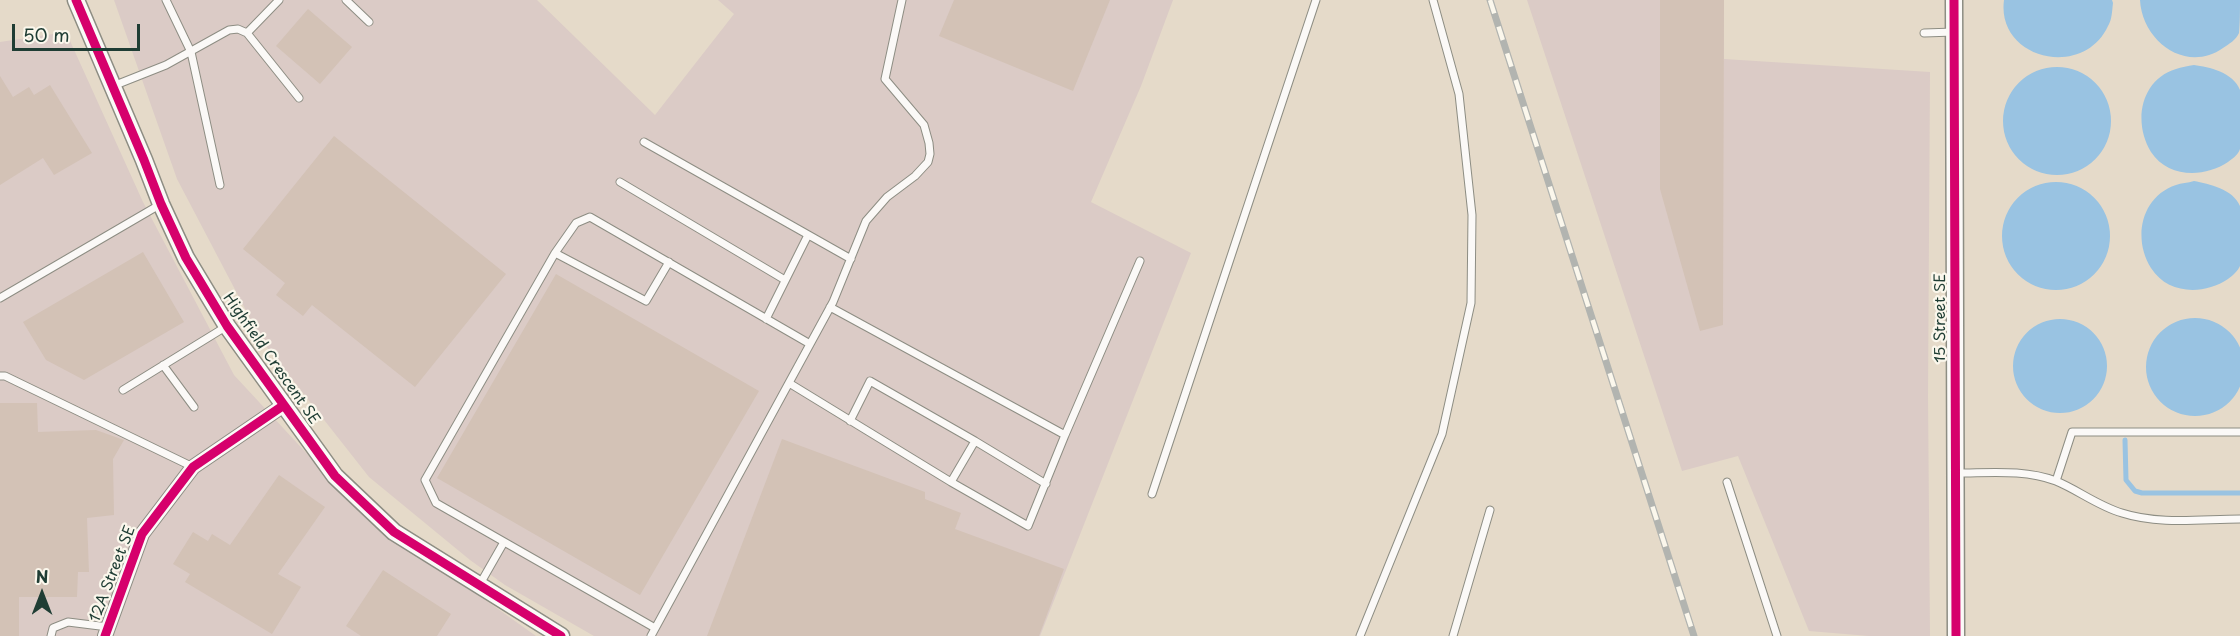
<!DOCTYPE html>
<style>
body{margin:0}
#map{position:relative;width:2240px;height:636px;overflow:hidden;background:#e5dac9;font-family:"Playpen Sans",sans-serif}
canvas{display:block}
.north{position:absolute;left:12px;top:564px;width:60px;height:60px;-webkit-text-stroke:4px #fbf7ec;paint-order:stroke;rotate:0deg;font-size:16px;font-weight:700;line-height:24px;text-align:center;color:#1f3d34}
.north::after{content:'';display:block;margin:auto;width:21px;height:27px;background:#1f3d34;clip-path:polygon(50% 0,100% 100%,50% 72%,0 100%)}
.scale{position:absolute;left:12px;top:24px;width:128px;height:27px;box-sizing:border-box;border:3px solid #1f3d34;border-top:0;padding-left:8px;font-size:18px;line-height:21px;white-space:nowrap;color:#1f3d34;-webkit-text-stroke:4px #fbf7ec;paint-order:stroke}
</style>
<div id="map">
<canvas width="2240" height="636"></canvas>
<div class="north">N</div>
<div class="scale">50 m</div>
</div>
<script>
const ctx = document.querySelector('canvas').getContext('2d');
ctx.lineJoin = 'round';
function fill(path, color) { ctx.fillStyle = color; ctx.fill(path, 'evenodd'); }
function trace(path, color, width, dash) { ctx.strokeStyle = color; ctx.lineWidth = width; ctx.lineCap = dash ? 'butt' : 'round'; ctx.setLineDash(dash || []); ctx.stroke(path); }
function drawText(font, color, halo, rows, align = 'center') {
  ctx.font = font + ' "Playpen Sans",sans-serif'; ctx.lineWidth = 4.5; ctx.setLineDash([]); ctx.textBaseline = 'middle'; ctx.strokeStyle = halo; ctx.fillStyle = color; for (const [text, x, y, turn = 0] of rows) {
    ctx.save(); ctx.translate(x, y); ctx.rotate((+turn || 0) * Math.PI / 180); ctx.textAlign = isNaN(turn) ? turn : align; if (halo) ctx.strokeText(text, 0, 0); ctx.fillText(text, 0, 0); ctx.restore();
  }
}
fill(new Path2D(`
 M114,0H537L655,115L734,14L718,0H1173L1141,86L1091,202L1191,253L1040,636H594L505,585L470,560L369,477L262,341L177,179Z
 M1527,0H1724V59L1930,72L1928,396L1930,636H1869L1809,631L1738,456L1682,471Z
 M66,32L143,202L234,375L360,511L536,636H0V42Z`), '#dbcbc6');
fill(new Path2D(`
 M2004,0H2112L2113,3C2112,11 2112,20 2108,26C2083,80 1996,59 2004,0Z
 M2140,0H2240C2240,9 2240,24 2239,33C2236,40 2229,44 2223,48C2186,74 2142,41 2140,0Z
 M2194,65C2209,67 2233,72 2240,90C2240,98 2240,113 2240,122C2240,130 2240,142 2240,149C2238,155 2232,159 2228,162C2204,178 2168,178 2151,152C2133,123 2140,80 2176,69C2181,67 2188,66 2194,65Z
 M2003 121a54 54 0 1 1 108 0a54 54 0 1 1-108 0Z
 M2194,181C2209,184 2233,189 2240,206C2240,215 2240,229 2240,238C2240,246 2240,258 2240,266C2238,271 2232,276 2228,279C2204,295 2168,295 2151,268C2133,240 2140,197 2176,185C2181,183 2188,183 2194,181Z
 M2002 236a54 54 0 1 1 108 0a54 54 0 1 1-108 0Z
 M2146 367a49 49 0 1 1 98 0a49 49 0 1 1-98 0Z
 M2013 366a47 47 0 1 1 94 0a47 47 0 1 1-94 0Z`), '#99c3e2');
trace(new Path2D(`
 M2125,440L2126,480L2135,491L2142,493H2240`), '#99c3e2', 5);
fill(new Path2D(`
 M954,0H1110L1073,91L939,36Z
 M1660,0H1724L1723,325L1700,331L1660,189Z
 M308,9L352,47L320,84L276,46Z
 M0,76L13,97L29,87L34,95L50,85L92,153L54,175L43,158L0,185Z
 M334,136L506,274L415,387L312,305L303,316L276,295L285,283L243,249Z
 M143,252L184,322L84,380L46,360L23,322Z
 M556,274L759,391L640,595L437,478Z
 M0,403H37L38,432L96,430L124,440L113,459L114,515L87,518L89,572H78L77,597H19V636H0Z
 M782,439L925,492V499L961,513L955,529L1064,569L1039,636H707Z
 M279,475L325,507L278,574L301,587L272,634L185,582L190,574L173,564L193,532L208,541L212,534L230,545Z
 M383,570L451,614L437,636H361L346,626Z`), '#d3c2b6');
const service = new Path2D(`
 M166,0L191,52L220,185
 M346,0L369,22
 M247,33L279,0
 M1924,33L1954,32
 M113,86L166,65L229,30L238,29L247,33L299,98
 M644,142L851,259
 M620,182L785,280
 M555,253L646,301L669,262
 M0,298L161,204
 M766,319L808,235
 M163,365L194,407
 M0,376H5L193,467
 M789,383L951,482L1028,526L1065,435L830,307
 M123,390L227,326
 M850,421L870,381L975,441L951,482
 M1065,435L1140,261
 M975,441L1046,484
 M1956,473C1990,473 2024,469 2056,481C2078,490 2098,506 2122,513C2159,525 2202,519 2240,519
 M2056,481L2072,432H2240
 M1727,482L1777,636
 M1152,494L1316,0
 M480,584L504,542
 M655,628L436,503L425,480L555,253L576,223L590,217L810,344
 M51,636L53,628L68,622L108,627
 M651,636L833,302L866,221L887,197L915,176L928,162L930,154L929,143L924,125L885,79L902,0
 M1360,636L1442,434L1471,303L1472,215L1459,94L1433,0
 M1453,636L1490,510`);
const minor = new Path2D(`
 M105,636L142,534L193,467L284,405`);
const tertiary = new Path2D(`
 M76,0L144,160L161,204L186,258L227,326L335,476L394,532L561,636
 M1954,0L1956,636`);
trace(service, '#8d8d83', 9);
trace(minor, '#8d8d83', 16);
trace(tertiary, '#8d8d83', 19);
trace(service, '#fbf9f7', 7);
trace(minor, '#fbf9f7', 14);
trace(tertiary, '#fbf9f7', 16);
const rail = new Path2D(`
 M1490,0L1694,636`);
trace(rail, '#b2b4b0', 7);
trace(rail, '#fbf7ec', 4.5, [14]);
trace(new Path2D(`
 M76,0L144,160L161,204L186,258L227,326L335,476L394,532L561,636
 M1954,0L1956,636
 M105,636L142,534L193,467L284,405`), '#d6006c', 9);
drawText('15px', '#1f3d34', '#fbf7ec', [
 ["15 Street SE",1941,318,-90],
 ["Highfield Crescent SE",271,359,55],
 ["12A Street SE",113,574,-69]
]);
</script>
